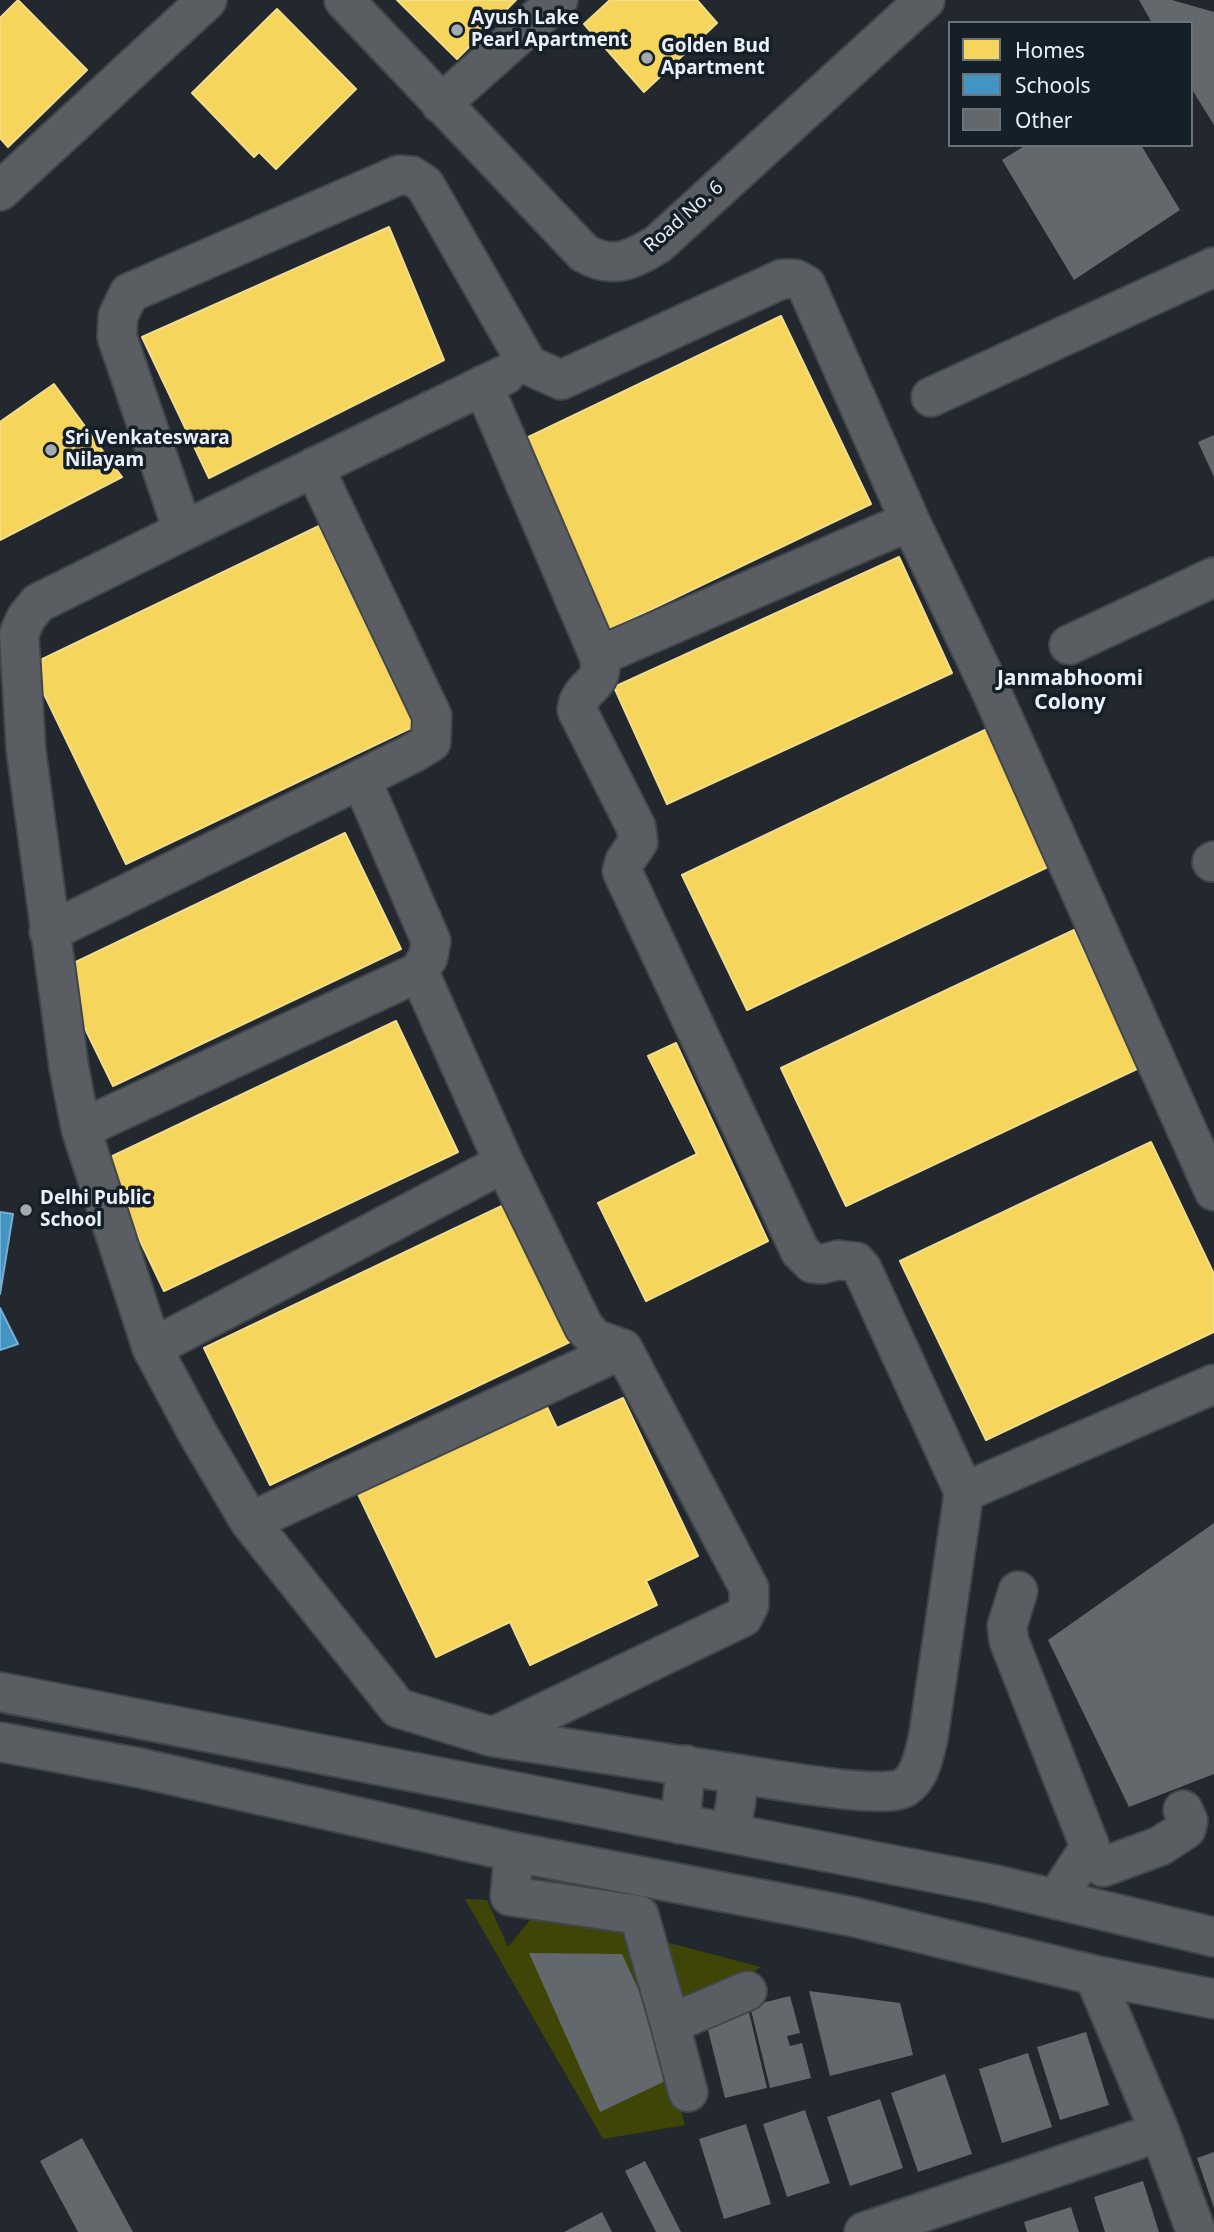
<!DOCTYPE html>
<style>
body{margin:0}
#map{position:relative;width:1214px;height:2232px;overflow:hidden;background:#22282e;font-family:"Noto Sans",sans-serif}
canvas{display:block}
.legend{position:absolute;left:948px;top:21px;width:245px;height:126px;box-sizing:border-box;background:#141f28;border:2px solid #69737b;margin:0;padding:9px 12px;list-style:none;font-size:21px;color:#e9f0f7}
.legend li{display:flex;align-items:center;gap:14px;height:35px}
.legend b{width:35px;border:2px solid #69737b}
</style>
<div id="map">
<canvas width="1214" height="2232"></canvas>
<ul class="legend">
<li><b style="height:19px;background:#f6d55c"></b>Homes</li>
<li><b style="height:19px;background:#4393c3"></b>Schools</li>
<li><b style="height:19px;background:#63686d"></b>Other</li>
</ul>
</div>
<script>
const ctx = document.querySelector('canvas').getContext('2d');
ctx.lineJoin = 'round';
function fill(path, color) { ctx.fillStyle = color; ctx.fill(path, 'evenodd'); }
function trace(path, color, width, dash) { ctx.strokeStyle = color; ctx.lineWidth = width; ctx.lineCap = dash ? 'butt' : 'round'; ctx.setLineDash(dash || []); ctx.stroke(path); }
function drawText(font, color, halo, rows, align = 'center') {
  ctx.font = font + ' "Noto Sans",sans-serif'; ctx.lineWidth = 7; ctx.setLineDash([]); ctx.textBaseline = 'middle'; ctx.strokeStyle = halo; ctx.fillStyle = color; for (const [text, x, y, turn = 0] of rows) {
    ctx.save(); ctx.translate(x, y); ctx.rotate((+turn || 0) * Math.PI / 180); ctx.textAlign = isNaN(turn) ? turn : align; if (halo) ctx.strokeText(text, 0, 0); ctx.fillText(text, 0, 0); ctx.restore();
  }
}
fill(new Path2D(`
 M465,1899L487,1900L508,1947L539,1909L761,1967L660,2037L685,2125L603,2139Z`), '#3f4506');
const homes = new Path2D(`
 M18,0L87,70L8,147L0,138V18Z
 M397,0H516L457,59Z
 M610,0H697L717,23L644,92L584,24Z
 M277,9L356,89L276,169L259,152L254,157L192,93Z
 M389,227L444,360L209,478L142,337Z
 M781,316L871,504L608,630L518,442Z
 M54,384L122,477L0,540V422Z
 M319,526L415,726L126,864L30,665Z
 M899,557L952,673L667,804L614,687Z
 M987,729L1052,865L747,1010L682,875Z
 M345,833L401,949L113,1086L57,971Z
 M1074,930L1139,1068L846,1206L781,1068Z
 M396,1021L458,1152L164,1291L102,1161Z
 M676,1043L768,1241L646,1301L598,1203L697,1154L648,1056Z
 M1151,1142L1214,1274V1332L986,1440L900,1261Z
 M508,1203L574,1340L270,1485L204,1348Z
 M623,1398L698,1556L646,1581L657,1605L530,1665L510,1622L436,1657L358,1494L546,1405L557,1428Z`);
fill(homes, '#f6d55c');
trace(homes, '#f2dd8a', 2);
const schools = new Path2D(`
 M0,1212L13,1214L0,1294Z
 M0,1308L18,1344L0,1350Z`);
fill(schools, '#4393c3');
trace(schools, '#75afd3', 2);
fill(new Path2D(`
 M1139,0H1172L1214,12V125L1191,88V23H1152Z
 M1026,145H1141L1180,210L1074,280L1002,160Z
 M1214,435V477L1198,442Z
 M1214,1523V1774L1129,1807L1048,1640Z
 M529,1953L622,1954L678,2075L600,2112Z
 M809,1991L900,2003L913,2055L830,2076Z
 M790,1996L800,2033L787,2036L790,2046L802,2043L811,2078L770,2088L750,2006Z
 M748,2008L767,2088L725,2098L705,2018Z
 M1086,2032L1109,2105L1060,2120L1037,2047Z
 M1028,2053L1052,2127L1002,2143L979,2069Z
 M945,2074L972,2154L918,2172L891,2093Z
 M880,2099L903,2168L850,2186L827,2117Z
 M805,2110L830,2183L787,2197L763,2124Z
 M746,2124L771,2204L724,2219L699,2139Z
 M82,2138L133,2232H78L40,2161Z
 M1214,2152V2208L1197,2158Z
 M645,2161L681,2232H656L625,2171Z
 M1143,2181L1159,2232H1105L1094,2197Z
 M1071,2207L1079,2232H1027L1024,2222Z
 M602,2212L612,2232H564Z`), '#63686d');
const minor = new Path2D(`
 M344,0L584,253C613,270 632,260 658,244L925,0
 M441,104L558,0
 M0,191L207,0
 M483,385L599,656C606,688 580,683 577,710L636,827L638,842L625,861L622,871L800,1251L812,1263L822,1264L838,1260L856,1262L862,1269L964,1492
 M931,397L1214,267
 M314,467L432,716L431,742L413,753L361,779L431,941L428,957L419,972L504,1163L584,1327L595,1339L623,1349L749,1588V1605L743,1617L493,1737
 M183,531L505,375
 M1069,645L1214,577
 M599,656L910,521
 M1212,862L1214,861
 M49,932L361,779
 M81,1129L419,972
 M152,1348L504,1163
 M250,1522L623,1349
 M1018,1591L1007,1626L1009,1641L1090,1847L1056,1899
 M738,1774L493,1737L398,1708L250,1522L198,1434L152,1348L81,1129L69,1068L26,750L19,634L26,618L38,603L183,531L117,337L118,316L129,293L399,175L412,176L425,185L528,365L561,380L782,279H795L806,285L910,521L987,682L1214,1191
 M680,1824L686,1765
 M730,1833L736,1801L738,1774C766,1778 886,1801 905,1787C921,1776 923,1757 928,1739L964,1492L1214,1384
 M514,1852L510,1896L639,1915L670,2024L747,1991
 M1103,1867L1160,1846L1186,1829L1188,1821L1183,1810
 M1094,1975L1160,2132L1196,2232
 M670,2024L688,2092
 M864,2232L1160,2132`);
const secondary = new Path2D(`
 M0,1692L992,1884L1214,1937
 M0,1742L140,1768L514,1852L854,1917L1094,1975L1214,1999`);
trace(minor, '#40464b', 42);
trace(secondary, '#40464b', 42);
trace(minor, '#5a5e63', 38);
trace(secondary, '#5a5e63', 38);
for (const [x, y, r, color] of [
 [457,30,7,"#a3aab1"],
 [647,58,7,"#a3aab1"],
 [51,450,7,"#a3aab1"],
 [26,1210,7,"#a3aab1"]
]) { const dot = new Path2D(); dot.arc(x, y, r, 0, 2 * Math.PI); ctx.fillStyle = color; ctx.fill(dot); trace(dot, '#141f28', 2.5); }
drawText('bold 19px', '#e9f0f7', '#141f28', [
 ["Ayush Lake",471,19],
 ["Pearl Apartment",471,41],
 ["Golden Bud",661,47],
 ["Apartment",661,69],
 ["Sri Venkateswara",65,439],
 ["Nilayam",65,461],
 ["Delhi Public",40,1199],
 ["School",40,1221]
], 'left');
drawText('19px', '#e9f0f7', '#141f28', [
 ["Road No. 6",684,217,-41]
]);
drawText('bold 21px', '#e9f0f7', '#141f28', [
 ["Janmabhoomi",1070,679],
 ["Colony",1070,703]
]);
</script>
